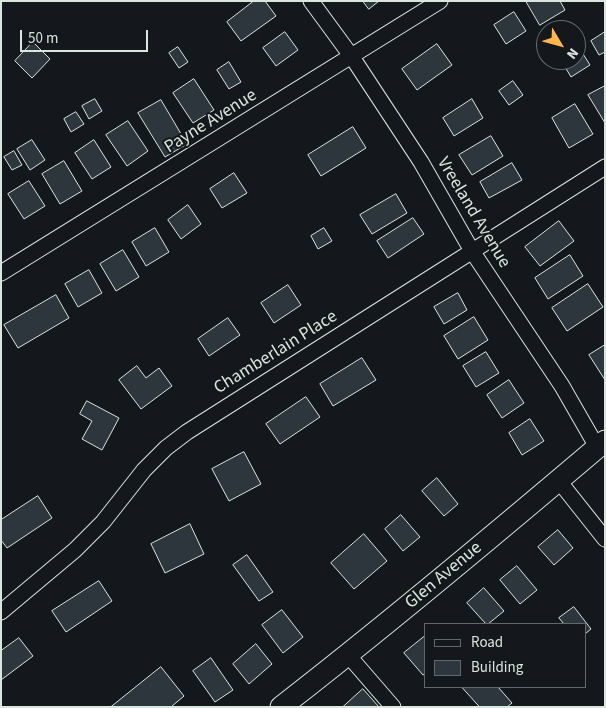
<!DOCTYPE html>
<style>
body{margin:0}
#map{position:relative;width:606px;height:708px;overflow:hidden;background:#14181c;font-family:"Source Sans 3",sans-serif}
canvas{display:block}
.frame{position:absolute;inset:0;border:2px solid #d8e6dc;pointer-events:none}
.legend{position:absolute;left:424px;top:623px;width:162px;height:65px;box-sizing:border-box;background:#14181c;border:1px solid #626a69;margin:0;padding:6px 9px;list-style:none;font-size:15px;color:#d8e6dc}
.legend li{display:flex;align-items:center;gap:10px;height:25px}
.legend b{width:25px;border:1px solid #626a69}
.north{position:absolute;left:536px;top:20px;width:50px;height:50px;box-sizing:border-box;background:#14181c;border:1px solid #626a69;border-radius:50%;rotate:127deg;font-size:14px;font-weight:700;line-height:20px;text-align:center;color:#d8e6dc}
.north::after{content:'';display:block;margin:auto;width:18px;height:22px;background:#ffb74d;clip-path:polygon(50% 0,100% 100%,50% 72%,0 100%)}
.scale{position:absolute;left:20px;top:30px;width:128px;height:22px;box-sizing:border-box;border:2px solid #d8e6dc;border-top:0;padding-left:6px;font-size:15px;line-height:18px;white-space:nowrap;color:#d8e6dc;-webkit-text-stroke:4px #14181c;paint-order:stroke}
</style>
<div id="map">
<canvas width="606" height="708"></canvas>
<div class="frame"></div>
<ul class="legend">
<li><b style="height:6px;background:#14181c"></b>Road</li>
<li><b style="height:14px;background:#2c363c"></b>Building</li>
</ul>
<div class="north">N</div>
<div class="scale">50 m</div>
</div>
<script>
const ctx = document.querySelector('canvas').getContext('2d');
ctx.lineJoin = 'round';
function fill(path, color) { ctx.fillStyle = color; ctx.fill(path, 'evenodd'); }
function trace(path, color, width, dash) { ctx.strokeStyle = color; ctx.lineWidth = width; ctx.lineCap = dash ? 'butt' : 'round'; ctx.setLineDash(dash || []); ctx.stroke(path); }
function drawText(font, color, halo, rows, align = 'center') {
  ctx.font = font + ' "Source Sans 3",sans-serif'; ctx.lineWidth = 4; ctx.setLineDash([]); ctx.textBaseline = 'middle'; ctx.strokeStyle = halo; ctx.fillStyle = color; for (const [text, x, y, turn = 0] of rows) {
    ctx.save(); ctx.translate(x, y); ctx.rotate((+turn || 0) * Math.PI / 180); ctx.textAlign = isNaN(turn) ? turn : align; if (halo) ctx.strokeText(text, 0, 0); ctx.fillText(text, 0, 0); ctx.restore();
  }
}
const building = new Path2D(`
 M254,1H265L276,16L241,41L227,22Z
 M363,1H379L369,9Z
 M526,1H560L565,10L540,25Z
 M514,12L526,31L506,44L494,25Z
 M285,32L298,50L276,66L263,48Z
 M605,32V52L599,55L591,41Z
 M33,42L50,59L32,78L15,61Z
 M437,44L452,65L417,90L402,69Z
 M178,47L188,62L179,68L169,53Z
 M580,49L590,65L571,77L561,60H576V51Z
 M229,62L241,82L229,89L217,70Z
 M194,79L214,110L193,123L173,93Z
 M513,81L523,95L509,105L499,91Z
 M605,86V123L588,95Z
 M95,99L102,111L89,119L82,106Z
 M472,99L483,118L454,136L443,118Z
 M161,100L187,144L165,157L138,113Z
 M575,104L593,134L569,148L552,118Z
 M76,112L84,124L71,132L64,119Z
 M128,121L148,151L127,166L106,135Z
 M353,127L366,148L321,176L308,155Z
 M491,136L503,156L472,175L459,155Z
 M32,140L45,160L30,170L17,149Z
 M94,140L111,167L92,179L75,153Z
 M14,151L22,165L12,170L4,157Z
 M64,161L82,191L60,204L42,174Z
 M512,163L522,180L489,198L480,182Z
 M234,173L247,193L222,208L210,189Z
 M29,181L45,206L24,219L8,194Z
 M396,194L407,213L372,234L360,215Z
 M188,205L201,224L181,239L168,220Z
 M413,218L424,234L388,258L377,241Z
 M559,221L574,241L540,266L525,247Z
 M155,228L169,252L146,266L132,242Z
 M324,228L332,241L318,249L311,236Z
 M123,250L139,277L116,291L100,264Z
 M570,255L583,276L548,299L535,278Z
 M89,270L102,293L78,307L65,284Z
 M588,284L603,307L567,331L552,308Z
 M288,285L301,305L274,323L261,303Z
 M458,293L467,310L444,324L434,307Z
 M56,295L69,318L18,348L4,325Z
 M474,317L488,340L458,359L444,336Z
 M228,318L240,335L209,356L198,339Z
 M605,345V380L589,355Z
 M486,352L499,373L476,387L463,366Z
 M362,358L376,380L333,406L320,384Z
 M137,366L146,378L159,368L172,386L141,409L119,380Z
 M509,380L524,403L502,418L487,395Z
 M306,397L320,417L280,444L266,424Z
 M87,401L119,418L102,450L82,439L92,421L80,414Z
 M530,419L544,441L522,455L509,433Z
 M244,452L261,484L229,501L212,469Z
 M437,478L458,504L444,516L422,491Z
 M38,496L52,518L7,548L1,540V520Z
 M401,515L420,537L403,551L385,529Z
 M190,524L204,554L165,573L151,544Z
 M558,530L573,548L554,565L538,547Z
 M364,534L387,561L354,589L331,563Z
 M247,555L273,592L259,601L233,565Z
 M517,566L537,590L520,604L500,580Z
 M99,581L112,601L66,632L52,611Z
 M484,588L504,611L488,624H486L467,603Z
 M574,607L591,629L585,634V624H564L559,618Z
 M282,610L303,637L283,653L262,625Z
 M425,636V674L423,675L404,653Z
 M19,638L33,656L1,680V651Z
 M256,644L272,664L249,684L233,664Z
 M211,658L233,690L215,702L193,671Z
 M161,667L184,696L171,707H111Z
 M462,687H498L512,703L507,707H480Z
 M363,689L379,707H343Z`);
fill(building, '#2c363c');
trace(building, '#d8e6dc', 1);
const street = new Path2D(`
 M311,1L352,57L421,162L472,251L562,386L597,447
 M1,273L440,1
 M559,481L605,539
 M1,612L75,550L103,522L144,470L166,448L187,432L605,167
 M348,655L393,707`);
const secondary = new Path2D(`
 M281,707C392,621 499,531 605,441`);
trace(street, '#d8e6dc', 17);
trace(secondary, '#d8e6dc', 23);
trace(street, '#14181c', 15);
trace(secondary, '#14181c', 21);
drawText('18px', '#d8e6dc', '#14181c', [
 ["Payne Avenue",211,122,-32],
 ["Vreeland Avenue",473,213,59],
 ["Chamberlain Place",276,353,-32],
 ["Glen Avenue",444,576,-40]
]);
</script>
